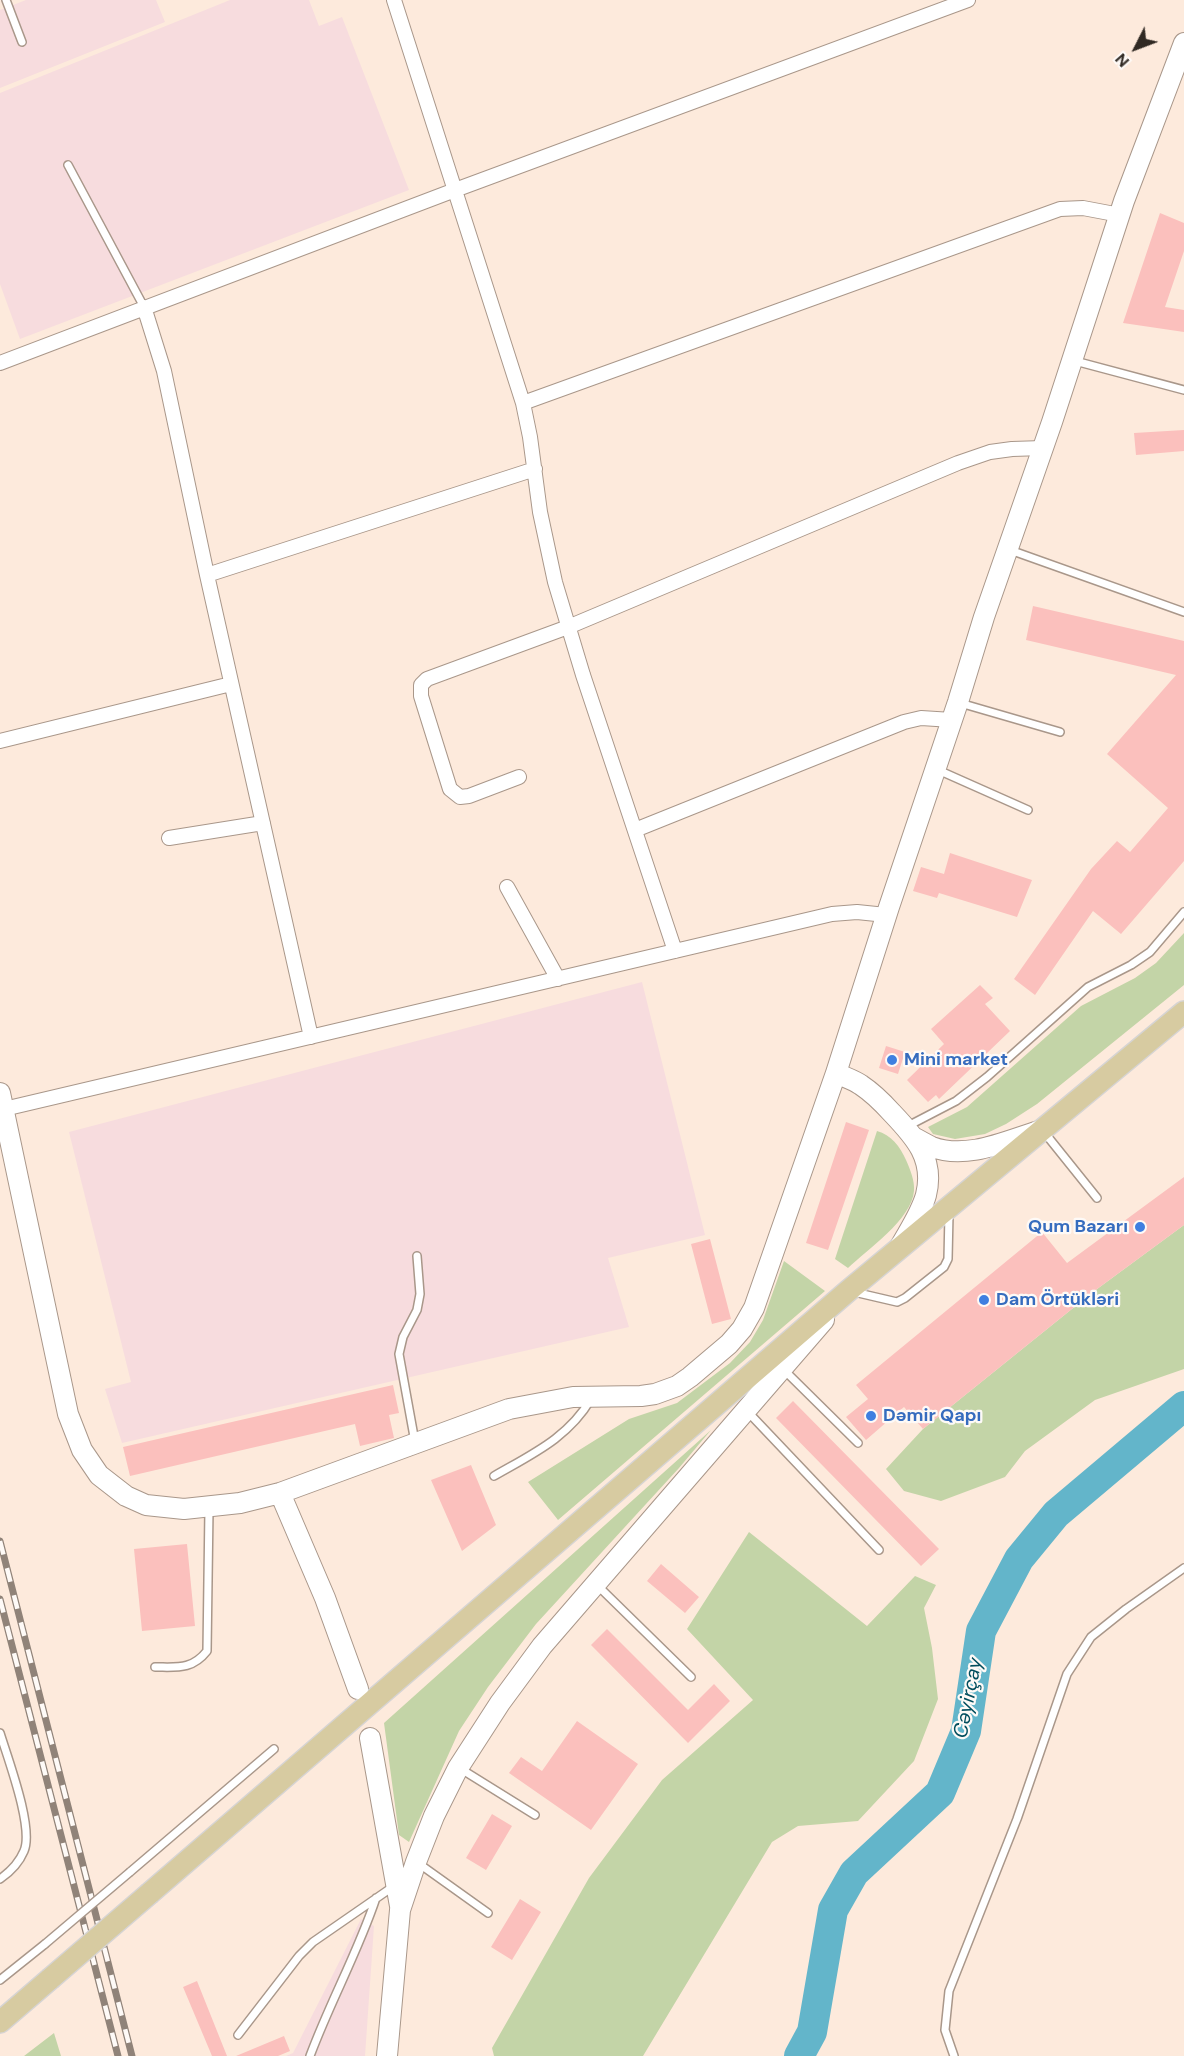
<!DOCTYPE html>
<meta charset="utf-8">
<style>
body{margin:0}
#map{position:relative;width:1184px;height:2056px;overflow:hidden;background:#fdeadc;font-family:"DM Sans",sans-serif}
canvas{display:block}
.north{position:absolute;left:1106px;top:18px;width:60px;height:60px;-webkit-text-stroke:4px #fefaf7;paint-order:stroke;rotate:228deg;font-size:16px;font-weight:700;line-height:24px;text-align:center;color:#302923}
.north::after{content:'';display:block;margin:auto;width:21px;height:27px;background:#302923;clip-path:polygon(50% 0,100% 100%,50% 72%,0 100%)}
</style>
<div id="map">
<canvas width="1184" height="2056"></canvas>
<div class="north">N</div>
</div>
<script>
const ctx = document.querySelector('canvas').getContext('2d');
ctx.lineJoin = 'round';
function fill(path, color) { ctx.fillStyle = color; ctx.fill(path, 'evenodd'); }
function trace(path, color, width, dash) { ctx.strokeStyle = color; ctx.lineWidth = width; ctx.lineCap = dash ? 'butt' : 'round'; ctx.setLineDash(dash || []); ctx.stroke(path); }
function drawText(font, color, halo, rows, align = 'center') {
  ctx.font = font + ' "DM Sans",sans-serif'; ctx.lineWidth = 4.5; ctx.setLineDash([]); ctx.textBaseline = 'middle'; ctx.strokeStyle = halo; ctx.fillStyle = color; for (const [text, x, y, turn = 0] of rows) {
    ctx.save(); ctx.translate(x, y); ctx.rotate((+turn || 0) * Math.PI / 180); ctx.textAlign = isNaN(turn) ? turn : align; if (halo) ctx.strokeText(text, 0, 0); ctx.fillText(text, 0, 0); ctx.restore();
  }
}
fill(new Path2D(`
 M26,0H156L165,22L0,88V10Z
 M230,0H309L319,26L342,17L409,190L20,339L0,284V93Z
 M642,982L705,1235L608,1258L629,1327L122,1443L105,1389L131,1382L69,1132Z
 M361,1919L374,1926L365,2056H286L293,2053Z`), '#f7dcde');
fill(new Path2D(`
 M1184,933V985L1037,1104L1006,1124L985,1134L955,1139L933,1134L928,1127L967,1107L1081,1006L1135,978L1156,963Z
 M877,1131C891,1135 900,1146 906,1160C910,1169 915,1181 914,1191C912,1219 867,1250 848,1268L835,1259Z
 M1184,1225V1369L1095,1400L1025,1451L1005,1477L941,1501L904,1491L886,1469L923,1429L1093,1292Z
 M784,1261L825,1291L558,1520L528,1482L629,1419L677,1403L730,1363L750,1342L763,1320Z
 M711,1430L679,1468L536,1624L488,1687L459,1731L409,1842L399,1835L384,1723Z
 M749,1532L867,1626L915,1576L936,1585L924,1608L932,1648L938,1699L914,1761L858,1821L798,1826L772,1842L643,2056H494L492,2048L589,1878L662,1780L753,1700L687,1629Z
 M54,2033L61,2056H24Z`), '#c3d4a7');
trace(new Path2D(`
 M799,2056L812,2032L833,1910L854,1873L940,1793L966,1731L981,1631L1019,1559L1056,1514L1184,1406`), '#63b5ca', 30);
fill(new Path2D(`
 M1160,213L1184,223V251L1165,307L1184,310V332L1123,323Z
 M1184,430V451L1136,455L1134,433Z
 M1033,606L1184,641V861L1121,934L1093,911L1035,995L1014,979L1091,869L1117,841L1130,852L1168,808L1107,754L1176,675L1026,640Z
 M950,853L1032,880L1017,917L939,893L937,898L913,891L921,867L944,874Z
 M980,985L993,998L985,1004L1010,1031L939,1099L936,1095L928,1102L907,1080L944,1044L931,1029Z
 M886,1046L905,1052L898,1074L879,1068Z
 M846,1122L869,1130L828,1250L806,1243Z
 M1184,1177V1225L1093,1292L923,1429L904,1407L866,1440L846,1417L868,1399L856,1385L1042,1232L1067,1263Z
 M710,1239L731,1319L712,1324L691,1244Z
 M393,1385L399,1413L389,1415L394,1438L360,1446L355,1424L130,1476L123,1447Z
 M793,1401L939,1549L921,1566L776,1418Z
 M471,1465L496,1525L462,1551L431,1480Z
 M187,1544L195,1626L142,1631L134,1549Z
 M661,1564L699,1597L685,1613L647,1581Z
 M607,1629L688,1710L714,1684L730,1701L688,1743L591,1645Z
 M577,1721L638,1764L591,1830L509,1773L521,1757L542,1771Z
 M492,1814L512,1826L486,1870L466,1858Z
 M520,1899L541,1912L512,1960L491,1947Z
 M197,1981L227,2056H212L183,1987Z
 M284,2036L290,2051L278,2056H236Z`), '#fbc0bd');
const service = new Path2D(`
 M6,0L22,42
 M68,165L144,307
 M1075,361L1184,390
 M1010,550L1184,612
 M960,703L1060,732
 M938,770L1028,810
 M906,1127L956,1101L987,1077L1088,987L1131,965L1150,952L1184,912
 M1044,1132L1097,1198
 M854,1292L897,1302L905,1298L944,1267L948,1259L949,1214
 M783,1369L858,1443
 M747,1411L879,1550
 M415,1442L399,1354L403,1337L417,1310L420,1294L417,1256
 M494,1476C532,1454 568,1438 591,1399
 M597,1585L691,1677
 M155,1667C177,1667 192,1670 207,1651L209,1509
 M0,1733C8,1759 34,1828 24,1851C19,1863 10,1872 0,1879
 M461,1769L535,1815
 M418,1863L488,1913
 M130,1872L274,1749
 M0,1980L45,1944
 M238,2035L299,1956L313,1942L394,1886
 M310,2056C330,2002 358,1952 376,1898
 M954,2056L945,2030L949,1991L1017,1819L1067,1674L1091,1637L1126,1609L1184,1568`);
const minor = new Path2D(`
 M394,0L523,403L530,437L540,512L555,582L583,675L675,951
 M144,307L164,371L207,575L311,1037
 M0,363L455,190L968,0
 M523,403L1060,209L1083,208L1120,215
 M207,575L535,469
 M0,741L231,684
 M519,777L469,796L460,797L450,789L421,696V685L427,679L568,627L958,463L990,452L1012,449L1043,448
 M635,830L904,722L921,718L952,720
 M169,838L263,823
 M507,887L558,979
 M4,1109L832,914L857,912L886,915`);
const secondary = new Path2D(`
 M836,1073C844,1077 854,1080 861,1085C873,1093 883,1103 892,1113C915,1137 935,1159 926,1195C921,1213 910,1229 901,1245
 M0,1093L68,1414L82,1450L99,1475L126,1496L146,1505L184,1509L240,1503L280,1493L509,1409L573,1397L641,1396L655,1394L677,1386L690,1377L729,1344L742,1329L754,1308L836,1073L889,907L958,702L984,617L1052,422L1124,201L1184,43
 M915,1138C921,1141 927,1145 932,1147C967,1160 1006,1141 1039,1131
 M280,1493L325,1598L358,1689
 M370,1738L400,1906
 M387,2056L400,1910L416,1862L434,1816L458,1768L500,1703L542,1646L824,1320`);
const primary = new Path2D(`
 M150,1893L848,1291L1184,1012
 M0,2022L50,1979`);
trace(service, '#a9978a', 10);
trace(minor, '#a9978a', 16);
trace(secondary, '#a9978a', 22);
trace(primary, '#d6d4d3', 24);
trace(service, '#fff', 7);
trace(minor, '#fff', 14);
trace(secondary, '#fff', 20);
trace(primary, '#d7cba1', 21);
const rail = new Path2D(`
 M0,1541L132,2056
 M0,1599L118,2056`);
trace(rail, '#908379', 7);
trace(rail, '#fefaf7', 4.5, [14]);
const serviceBridge = new Path2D(`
 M45,1944L130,1872`);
const primaryBridge = new Path2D(`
 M50,1979L150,1893`);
trace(serviceBridge, '#a9978a', 10, []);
trace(primaryBridge, '#d6d4d3', 24, []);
trace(serviceBridge, '#fff', 7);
trace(primaryBridge, '#d7cba1', 21);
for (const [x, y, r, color] of [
 [892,1060,6,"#3f7fe0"],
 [1140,1227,6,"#3f7fe0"],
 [984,1300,6,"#3f7fe0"],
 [871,1416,6,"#3f7fe0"]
]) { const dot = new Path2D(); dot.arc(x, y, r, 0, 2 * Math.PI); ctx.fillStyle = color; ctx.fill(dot); trace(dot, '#fefaf7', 2); }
drawText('bold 18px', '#366cbe', '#fefaf7', [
 ["Mini market",904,1060],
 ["Qum Bazarı",1128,1227,"right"],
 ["Dam Örtükləri",996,1300],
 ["Dəmir Qapı",883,1416]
], 'left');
drawText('italic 20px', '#024e5e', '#fefaf7', [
 ["Cəyirçay",969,1698,-79]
]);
</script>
